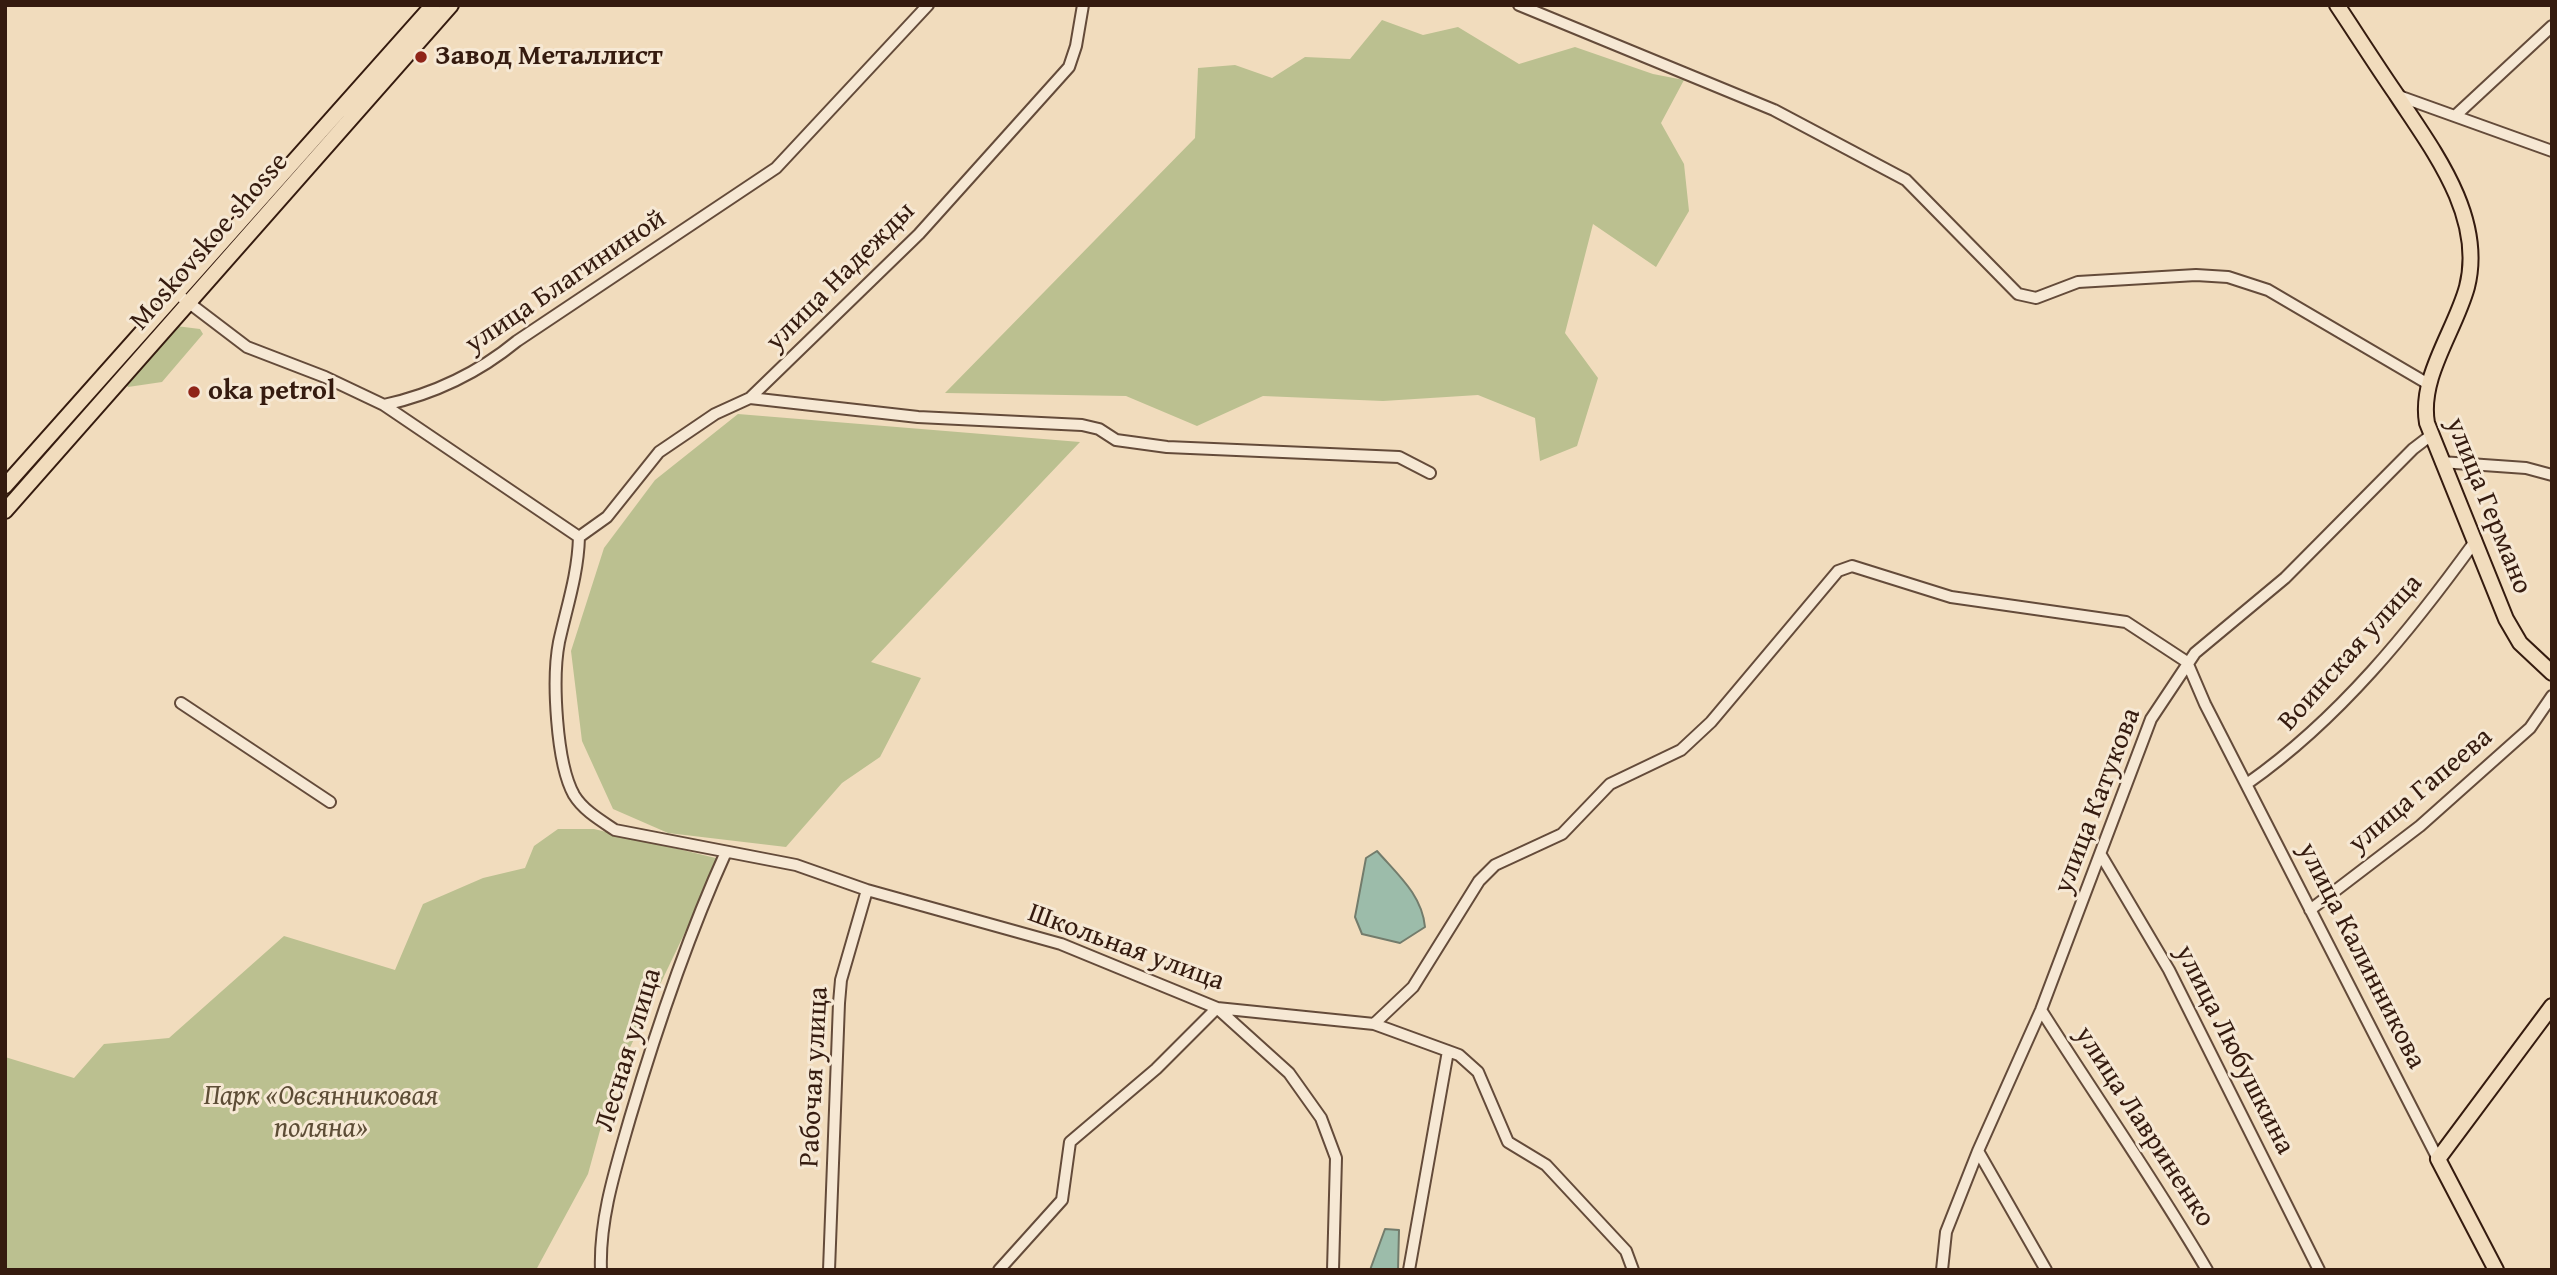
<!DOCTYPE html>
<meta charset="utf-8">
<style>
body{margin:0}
#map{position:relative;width:2557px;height:1275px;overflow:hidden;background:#f1dcbd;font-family:"Gentium Book Plus",serif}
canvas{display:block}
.frame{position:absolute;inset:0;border:7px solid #351b0f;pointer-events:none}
</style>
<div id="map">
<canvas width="2557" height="1275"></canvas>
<div class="frame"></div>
</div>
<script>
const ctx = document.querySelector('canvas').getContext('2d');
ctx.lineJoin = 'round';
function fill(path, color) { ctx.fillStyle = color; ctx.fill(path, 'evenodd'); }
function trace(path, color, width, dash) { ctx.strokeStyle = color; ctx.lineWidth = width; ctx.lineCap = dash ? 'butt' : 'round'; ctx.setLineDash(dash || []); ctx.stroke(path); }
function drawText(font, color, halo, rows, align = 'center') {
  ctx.font = font + ' "Gentium Book Plus",serif'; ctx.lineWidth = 6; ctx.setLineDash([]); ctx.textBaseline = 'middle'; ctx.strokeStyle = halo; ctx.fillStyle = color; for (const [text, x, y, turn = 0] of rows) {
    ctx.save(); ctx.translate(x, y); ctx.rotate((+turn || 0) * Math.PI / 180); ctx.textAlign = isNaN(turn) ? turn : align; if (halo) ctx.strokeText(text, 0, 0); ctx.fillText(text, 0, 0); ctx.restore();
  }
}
fill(new Path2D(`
 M1382,20L1423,35L1458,27L1519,64L1575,47L1653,74L1684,80L1661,123L1684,164L1689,211L1656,267L1593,224L1565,333L1598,378L1577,446L1540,461L1535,418L1478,395L1383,401L1263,396L1197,426L1126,396L945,393L1195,138L1198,68L1235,65L1272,78L1305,57L1350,59Z
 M176,326L200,329L203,334L162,382L128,387L125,383Z
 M738,414L1080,442L871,662L921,678L880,757L842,783L786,847L668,833L613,809L582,741L571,651L604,548L655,480Z
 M558,829H594L720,859L613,1083L588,1174L536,1270H5V1057L74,1078L104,1044L169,1038L284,936L395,970L423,904L483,878L525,868L534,846Z`), '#bbc090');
const water = new Path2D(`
 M1377,851C1398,875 1422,895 1425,927L1400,943L1362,934L1355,917L1366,858Z
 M1385,1229L1399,1230L1398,1270H1370Z`);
fill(water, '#9cbcaa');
trace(water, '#737c6c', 2);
const minor = new Path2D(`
 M1519,5L1774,110L1906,180L2018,294L2036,298L2078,282L2196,275L2228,277L2268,290L2430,385
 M2396,95L2552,151
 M2455,116L2552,26
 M176,293L247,347L325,377L384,405L579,537
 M750,398L918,417L1082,425L1099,429L1116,440L1167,447L1399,457L1430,473
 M384,405C434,394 477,374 517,341L776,168L928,5
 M2441,462L2526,468L2552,475
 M579,537C578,574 567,606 559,642C552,678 556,763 574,795C583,810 600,820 615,830L796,865L867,890L1061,944L1217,1008L1374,1024L1459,1055L1478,1072L1508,1142L1546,1165L1626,1251L1633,1270
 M579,537L607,517L659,452L715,414L750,398L919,234L1069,67L1076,46L1083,5
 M181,703L330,802
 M2248,783C2339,719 2411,630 2476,540
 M2101,855L2169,970L2319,1270
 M2310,910L2420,826L2530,728L2552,696
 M2041,1010C2096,1097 2155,1181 2207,1270
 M1374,1024L1413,987L1479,881L1495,865L1562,834L1610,784L1681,750L1711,722L1838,571L1852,566L1951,597L2126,622L2187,662L2205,704L2438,1159
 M1978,1151L2046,1270
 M601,1270C599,1219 616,1167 630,1118C657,1027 687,938 726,852
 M829,1270L839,1003L841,980L867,890
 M999,1270L1062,1200L1070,1142L1156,1069L1217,1008L1289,1073L1321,1118L1336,1158L1333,1270
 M1409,1270L1448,1051
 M1942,1270L1946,1232L1978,1151L2041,1010L2151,719L2195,653L2285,578L2413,449L2430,436`);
const major = new Path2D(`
 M2337,5C2357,35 2376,65 2396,94C2432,149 2485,216 2467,287C2455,331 2419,377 2427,423L2506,619L2520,643L2552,673
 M5,486L433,5
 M5,511L451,5
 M2496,1270L2438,1159L2552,1006`);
trace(minor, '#644b3a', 14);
trace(major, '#351b0f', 18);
trace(minor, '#f6e8d4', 10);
trace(major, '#f1dcbd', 14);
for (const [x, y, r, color] of [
 [421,57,7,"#8f2418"],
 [194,392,7,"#8f2418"]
]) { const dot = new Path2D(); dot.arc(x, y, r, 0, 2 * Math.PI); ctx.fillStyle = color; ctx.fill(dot); trace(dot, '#f6e8d4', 2.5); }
drawText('bold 28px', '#351b0f', '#f6e8d4', [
 ["Завод Металлист",435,57],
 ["oka petrol",208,392]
], 'left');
drawText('28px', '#351b0f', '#f6e8d4', [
 ["Moskovskoe shosse",210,242,-49],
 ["улица Надежды",841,277,-45],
 ["улица Благининой",566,282,-34],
 ["улица Германо",2488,506,68],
 ["Воинская улица",2351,653,-48],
 ["улица Гапеева",2421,791,-40],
 ["улица Катукова",2098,801,-69],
 ["Школьная улица",1126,948,20],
 ["улица Калинникова",2361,956,63],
 ["Лесная улица",629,1050,-73],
 ["улица Любушкина",2234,1050,63],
 ["Рабочая улица",815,1077,-87],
 ["улица Лавриненко",2144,1127,57]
]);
drawText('italic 28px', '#5d4d36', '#f6e8d4', [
 ["Парк «Овсянниковая",321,1097],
 ["поляна»",321,1129]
]);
</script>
